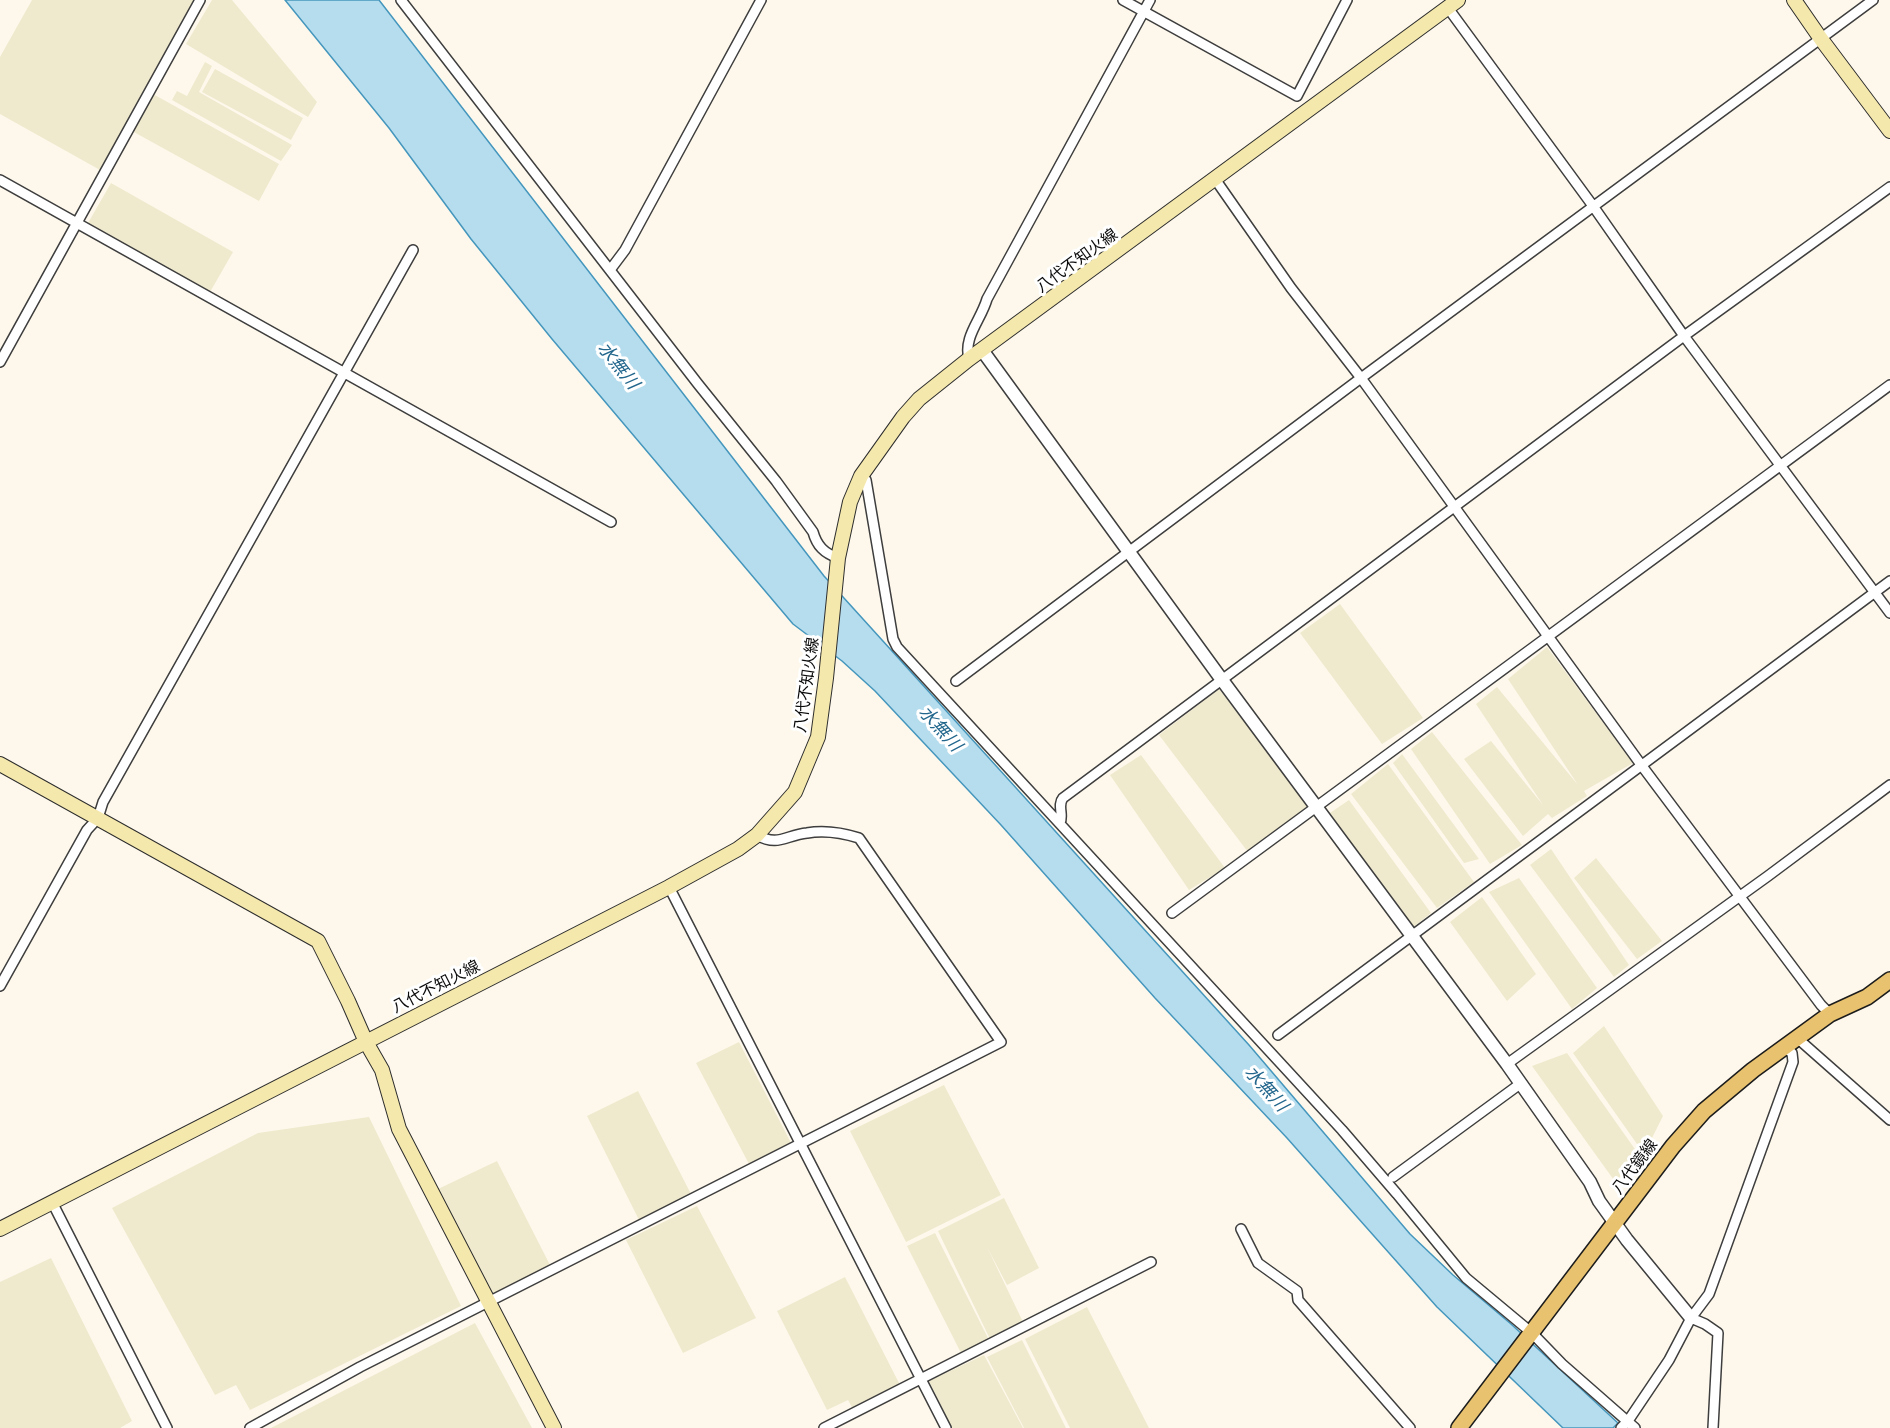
<!DOCTYPE html>
<meta charset="utf-8">
<style>
body{margin:0}
canvas{display:block;background:#fdf8eb}
</style>
<canvas width="1890" height="1428"></canvas>
<script>
const ctx = document.querySelector('canvas').getContext('2d');
ctx.lineJoin = 'round';
function fill(path, color) { ctx.fillStyle = color; ctx.fill(path, 'evenodd'); }
function trace(path, color, width, dash) { ctx.strokeStyle = color; ctx.lineWidth = width; ctx.lineCap = dash ? 'butt' : 'round'; ctx.setLineDash(dash || []); ctx.stroke(path); }
function drawText(font, color, halo, rows, align = 'center') {
  ctx.font = font + ' "Roboto Serif","Noto Sans JP",serif'; ctx.lineWidth = 6; ctx.setLineDash([]); ctx.textBaseline = 'middle'; ctx.strokeStyle = halo; ctx.fillStyle = color; for (const [text, x, y, turn = 0] of rows) {
    ctx.save(); ctx.translate(x, y); ctx.rotate((+turn || 0) * Math.PI / 180); ctx.textAlign = isNaN(turn) ? turn : align; if (halo) ctx.strokeText(text, 0, 0); ctx.fillText(text, 0, 0); ctx.restore();
  }
}
fill(new Path2D(`
 M32,0H196L100,170L0,114V57Z
 M212,0H232L317,102L308,117L186,44Z
 M205,62L212,66L199,92L292,145L281,161L172,100L177,91L187,96Z
 M215,69L303,118L291,140L202,92Z
 M153,94L279,164L259,201L132,131Z
 M111,183L233,252L210,292L88,223Z
 M1340,604L1423,718L1382,744L1300,633Z
 M1547,647L1633,763L1584,791L1587,796L1552,818L1548,814L1523,836L1464,759L1491,741L1543,805L1476,704L1497,687L1578,785L1508,679Z
 M1219,689L1309,806L1248,852L1159,735Z
 M1432,732L1522,845L1490,864L1411,749Z
 M1402,754L1479,859L1464,863L1393,763Z
 M1141,755L1225,868L1189,890L1110,775Z
 M1388,764L1474,882L1437,908L1351,794Z
 M1349,800L1431,913L1411,929L1327,815Z
 M1551,849L1629,965L1614,977L1530,865Z
 M1596,858L1662,941L1637,959L1574,878Z
 M1519,878L1597,988L1572,1009L1489,892Z
 M1482,897L1536,974L1507,1001L1450,922Z
 M1604,1026L1663,1116L1644,1154L1573,1053Z
 M739,1042L791,1143L749,1164L696,1063Z
 M1567,1053L1637,1152L1616,1183L1532,1066Z
 M944,1085L1001,1195L906,1242L850,1131Z
 M638,1091L691,1194L639,1220L587,1116Z
 M369,1117L461,1306L250,1410L236,1385L215,1395L112,1208L258,1133Z
 M497,1161L551,1267L493,1296L438,1189Z
 M1004,1198L1039,1268L1007,1285L987,1247L1023,1322L990,1339L938,1231Z
 M697,1206L756,1318L683,1353L626,1240Z
 M935,1233L989,1340L961,1353L907,1246Z
 M51,1258L132,1421L120,1428H0V1282Z
 M845,1277L900,1385L853,1409L848,1400L827,1410L777,1311Z
 M1087,1307L1149,1428H1070L1025,1339Z
 M475,1323L532,1428H271Z
 M1022,1340L1066,1428H1024L987,1357Z
 M984,1355L1023,1428H952L929,1381Z`), '#efeace');
const water = new Path2D(`
 M285,0H379L824,576L1249,1045L1410,1234L1453,1275L1511,1324L1618,1423L1613,1428H1563L1437,1307L1287,1138L1155,998L1001,825L875,691L842,661L793,624L552,339L471,239L389,128Z`);
fill(water, '#b5ddee');
trace(water, '#4596bd', 1.5);
const minor = new Path2D(`
 M401,0L698,384L776,481L813,532C817,546 824,553 838,558
 M1123,0L1297,96L1347,0
 M1448,8L1593,206L1684,336L1890,613
 M1215,179L1291,288L1361,378L1642,766L1821,1005L1830,1014
 M0,180L611,522
 M610,270L625,250L761,0
 M969,359C963,337 981,320 987,299L1150,0
 M0,362L200,0
 M861,476L866,480L893,639L897,647L1342,1130L1397,1194L1466,1278L1532,1333L1562,1364L1635,1428
 M956,681L1361,378L1873,0
 M1060,823C1064,815 1057,805 1063,798L1684,336L1890,187
 M669,887L946,1428
 M1172,913L1890,385
 M0,986L87,830L98,818L103,802L413,250
 M1278,1035L1890,581
 M1796,1037L1890,1120
 M1507,1064L1768,876L1890,785
 M1393,1177L1520,1084
 M52,1202L167,1428
 M1241,1229L1258,1263L1297,1291L1298,1300L1410,1428
 M1691,1318L1705,1324L1718,1333L1713,1428
 M250,1428L360,1367L1001,1042L859,838C843,833 824,830 807,833C786,835 778,847 757,835
 M824,1428L1151,1262
 M1621,1428L1628,1421L1669,1360L1691,1318L1709,1294L1793,1062L1792,1053L1785,1048`);
const tertiary = new Path2D(`
 M982,350L1222,680L1507,1064L1590,1182L1599,1201L1627,1240L1691,1318`);
const secondary = new Path2D(`
 M1794,0L1821,39L1890,131
 M0,764L318,941L348,1001L366,1042L382,1070L399,1129L554,1428
 M0,1229L669,887L738,849L757,835L795,792L818,737L826,678L838,558L850,502L861,476L903,417L919,399L969,359L1458,0`);
const primary = new Path2D(`
 M1459,1428L1673,1146L1704,1111L1753,1070L1830,1014L1867,997L1890,980`);
trace(minor, '#3e3e3e', 12);
trace(tertiary, '#3e3e3e', 15);
trace(secondary, '#2d2d2d', 16);
trace(primary, '#1c1c1c', 18);
trace(minor, '#fff', 9);
trace(tertiary, '#fff', 12);
trace(secondary, '#f5e8ad', 14);
trace(primary, '#e8c26f', 15);
drawText('16px', '#0b0b0b', '#fff', [
 ["八代不知火線",1077,261,-36],
 ["八代不知火線",807,685,-82],
 ["八代不知火線",436,987,-27],
 ["八代鏡線",1635,1167,-53]
]);
drawText('italic 18px', '#23678d', '#fff', [
 ["水無川",618,366,52],
 ["水無川",940,729,48],
 ["水無川",1266,1089,48]
]);
</script>
